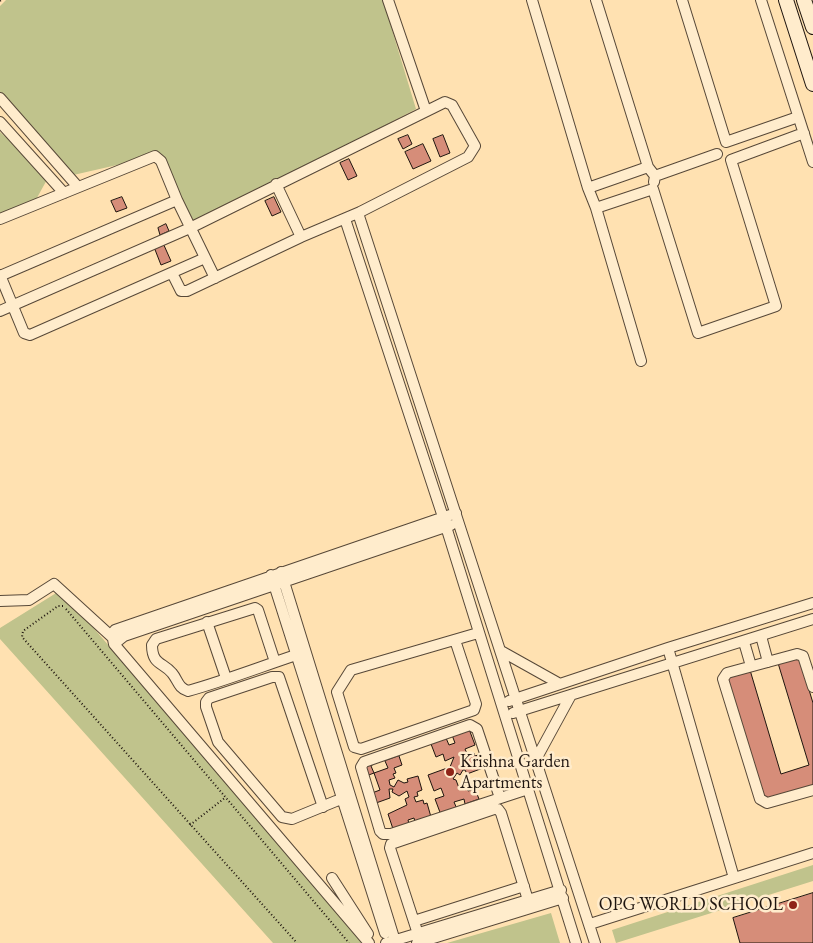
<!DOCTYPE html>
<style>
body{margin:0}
canvas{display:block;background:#ffe1b1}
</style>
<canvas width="813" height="943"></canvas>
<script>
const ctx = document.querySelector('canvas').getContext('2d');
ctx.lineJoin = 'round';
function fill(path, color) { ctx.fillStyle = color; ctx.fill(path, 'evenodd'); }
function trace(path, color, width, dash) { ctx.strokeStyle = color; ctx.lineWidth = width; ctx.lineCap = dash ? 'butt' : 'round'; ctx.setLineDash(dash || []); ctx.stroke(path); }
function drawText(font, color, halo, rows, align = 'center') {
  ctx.font = font + ' "EB Garamond",serif'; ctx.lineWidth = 5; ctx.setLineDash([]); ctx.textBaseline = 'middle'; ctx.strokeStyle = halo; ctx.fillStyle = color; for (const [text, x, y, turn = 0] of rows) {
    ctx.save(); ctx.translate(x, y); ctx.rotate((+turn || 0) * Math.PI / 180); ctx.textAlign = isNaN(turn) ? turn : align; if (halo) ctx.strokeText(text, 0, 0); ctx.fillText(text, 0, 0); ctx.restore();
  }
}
fill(new Path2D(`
 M6,0H383L416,109L190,228L152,157L69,176L0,98V6Z
 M0,132L49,176L33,205L0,219Z
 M61,590L364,943H273L0,639V628Z
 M813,865V881L616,943L612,930Z
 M551,913L560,943H447Z`), '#c0c38c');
const building = new Path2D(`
 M408,135L412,144L403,149L398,139Z
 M443,135L450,153L440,157L433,139Z
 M423,144L431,161L413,169L405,152Z
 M349,159L357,176L348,180L340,163Z
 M122,197L127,208L116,212L111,201Z
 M274,197L281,212L272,216L265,201Z
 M166,224L169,231L160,235L158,228Z
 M163,243L171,261L161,265L154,247Z
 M799,657L813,703V785L764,800L727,677L750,670L781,774L809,765L778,663Z
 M469,729L475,745L465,749L468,756L474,753L475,756L478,755L483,768L467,774L465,770H463L460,775L457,773L453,779L456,780L459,788L466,785L468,791L475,789L479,799L465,804L464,799L454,802L457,809L441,815L435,799L444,796L441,788L434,791L428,775L450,767L454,757L445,761L443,754L436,757L431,744L446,738L449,745L455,743L452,735Z
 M399,756L402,765L394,768L396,773L393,774L395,778L389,780L390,785L394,787L398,780L404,783L408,782L407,779L418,776L422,790L417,792L418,796L414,797L416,802L423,800L424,804L427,803L431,817L415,822L414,818L408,820L409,824L393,829L388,814L407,805L405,799L409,797L407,791L399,796L392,792L393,789H389L390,798L376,803L372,793L380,790L374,773L366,776L363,767L376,762L371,766L374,773L388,768L385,761Z
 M813,893V943H740L733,918Z`);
fill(building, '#d68d79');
trace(building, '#1f150f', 1);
const minor = new Path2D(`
 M388,0L426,111
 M532,0L588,188L648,167
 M596,0L648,167L655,176
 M682,0L726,142L798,117
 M761,0L813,162
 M0,98L78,187
 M0,122L64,193
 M654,182L655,176L717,154
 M276,184L301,237
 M588,188L596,208
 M358,213L595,943
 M0,219L155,156L161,161L177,200
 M345,219L443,517L576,943
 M0,275L24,333L30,335L205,258
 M0,276L177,200L215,278
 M0,311L190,228L445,102L452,105L475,146L468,157L360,212L301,237L187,291H181L172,273
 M641,361L596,208L653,189L698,333L776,306L731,160L804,133
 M281,572L395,941
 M271,575L385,933
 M0,601L29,600L54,584L112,637
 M207,622L226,678
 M761,636L768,662
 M455,640L476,704L474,710L361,749L354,747L337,692L351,670L478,633
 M744,642L751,666
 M114,644L124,636L451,525
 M668,648L734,878
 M501,651L560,684
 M275,662L258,610L255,608L156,639L152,645C152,665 163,662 172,673C178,680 178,688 188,691C224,681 260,667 296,655
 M813,687L803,656L797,654L727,673L723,679L760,799L767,803L813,790
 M509,701L668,648L813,603
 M513,713L813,619
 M535,761L571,695
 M500,798L477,729L470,725L364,762L361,767L380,831L383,834H391L528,789
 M323,807L279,677H272L209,698L206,702V707L218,742L282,817L292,819L336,801L342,799
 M332,878L368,934
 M414,921L524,886
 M590,924L813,853
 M418,934L390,848L391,844L494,809H498L501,813L528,900
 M369,943L114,644L112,634L115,630L456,513
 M386,943L561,890
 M417,943L563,898`);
const secondary = new Path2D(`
 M786,0L813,84
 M804,0L813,27`);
trace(minor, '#574838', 12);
trace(secondary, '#1f150f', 16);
trace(new Path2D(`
 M0,1L1,0
 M63,606H58L23,631L22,637L297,943
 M66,609L349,943
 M190,825L226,797`), '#1f150f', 2, [1, 2.5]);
trace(minor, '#ffeccc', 10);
trace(secondary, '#ffeccc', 14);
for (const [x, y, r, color] of [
 [450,772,5,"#8f2418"],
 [793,905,5,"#8f2418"]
]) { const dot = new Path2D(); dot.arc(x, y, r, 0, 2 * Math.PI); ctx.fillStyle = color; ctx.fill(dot); trace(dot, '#ffeccc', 2); }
drawText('18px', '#1f150f', '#ffeccc', [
 ["Krishna Garden",460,762],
 ["Apartments",460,783],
 ["OPG WORLD SCHOOL",783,905,"right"]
], 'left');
</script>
